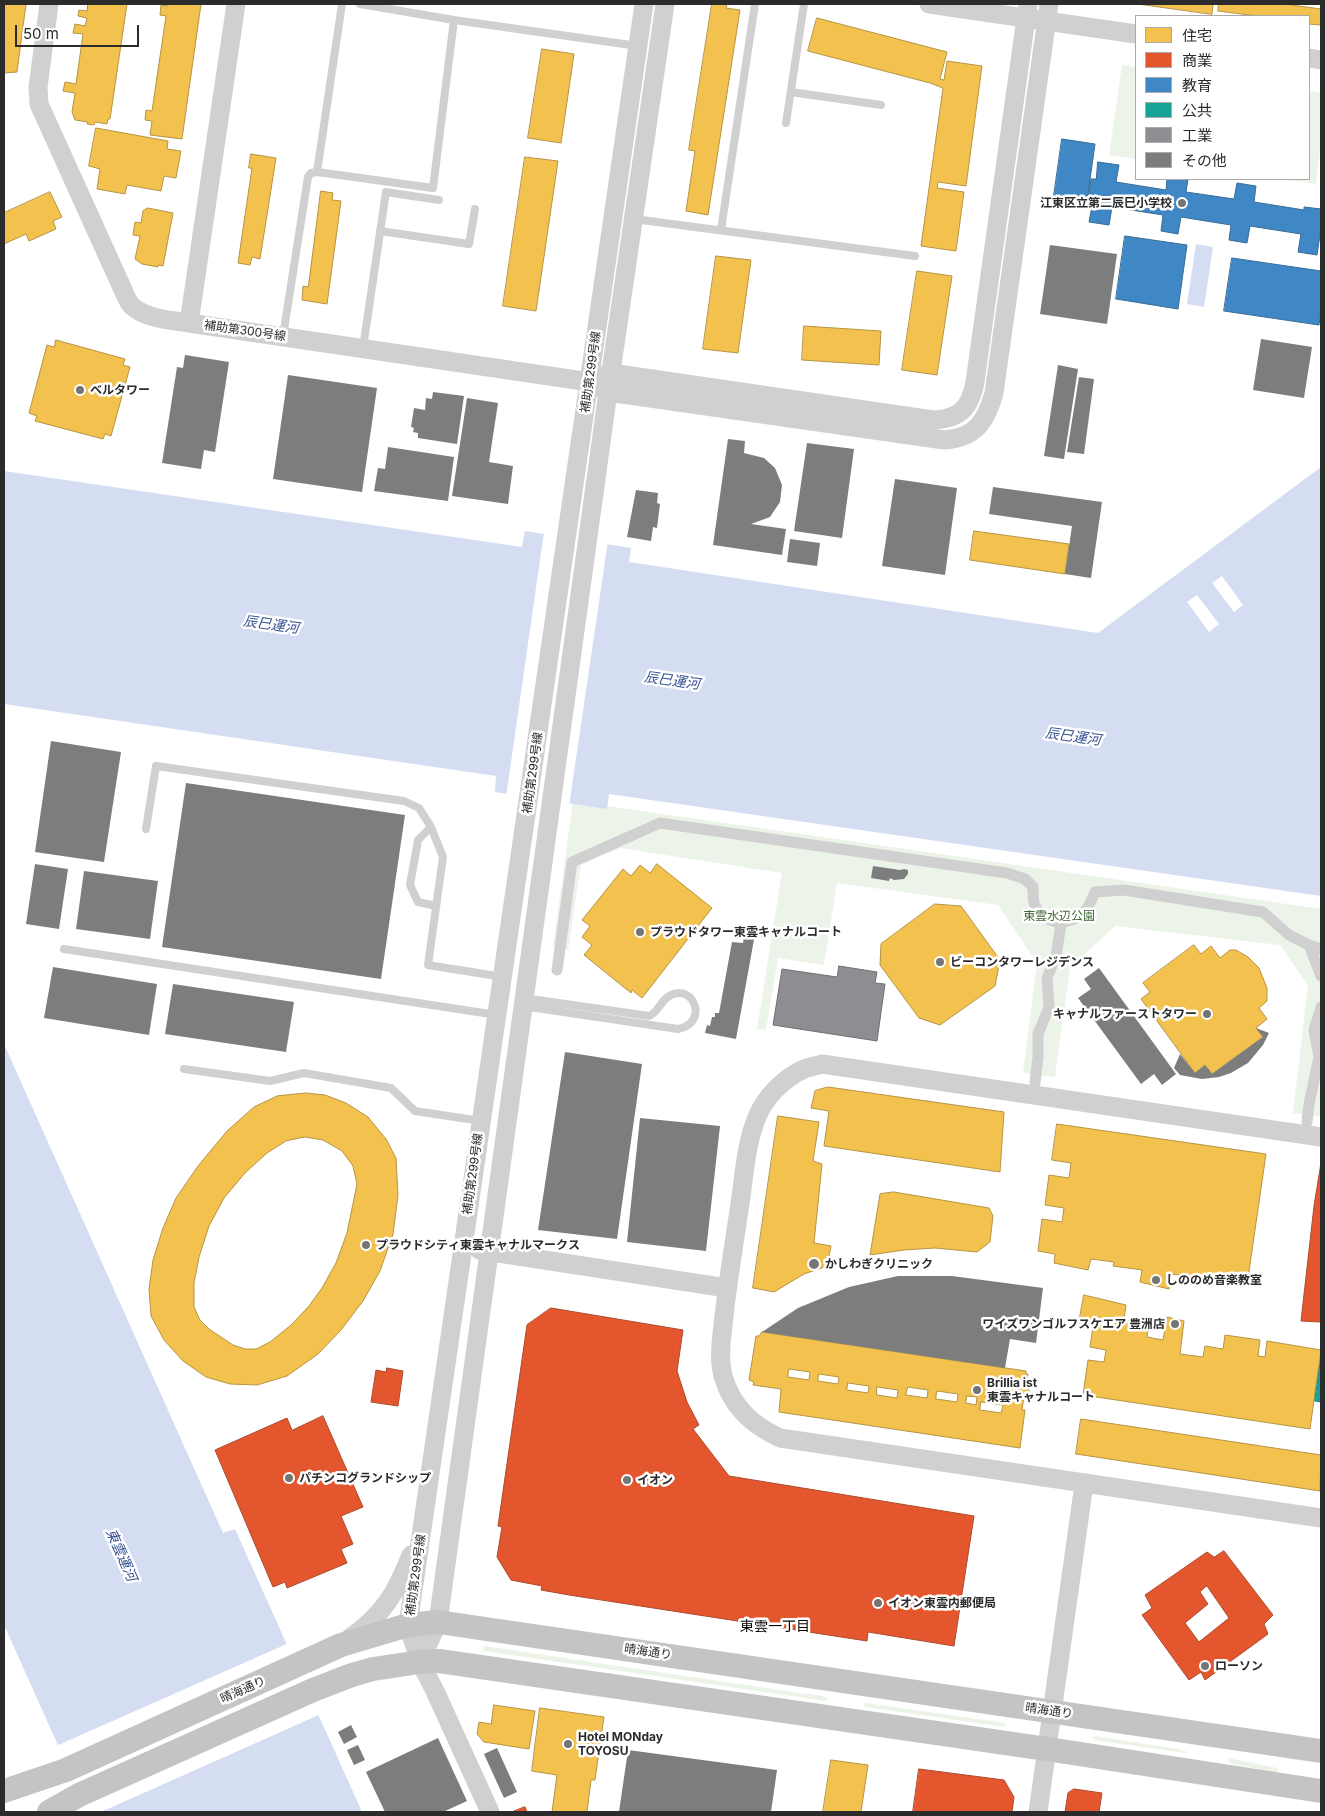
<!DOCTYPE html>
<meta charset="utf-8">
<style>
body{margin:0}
#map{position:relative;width:1325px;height:1816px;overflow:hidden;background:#fff;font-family:Inter,"Noto Sans JP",sans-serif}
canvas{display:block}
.frame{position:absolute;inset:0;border:5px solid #2b2b2b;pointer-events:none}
.legend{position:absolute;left:1135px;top:15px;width:175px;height:165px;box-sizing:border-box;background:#fff;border:1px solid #aaa;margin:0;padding:6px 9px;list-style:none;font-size:15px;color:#2b2b2b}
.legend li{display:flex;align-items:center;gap:10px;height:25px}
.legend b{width:25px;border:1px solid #aaa}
.scale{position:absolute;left:15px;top:25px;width:124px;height:22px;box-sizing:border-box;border:2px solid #2b2b2b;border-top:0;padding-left:6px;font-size:15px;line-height:18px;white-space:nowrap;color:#2b2b2b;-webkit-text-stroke:4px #fff;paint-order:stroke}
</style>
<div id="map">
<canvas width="1325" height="1816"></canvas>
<div class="frame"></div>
<ul class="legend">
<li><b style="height:14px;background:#f2c14e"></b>住宅</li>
<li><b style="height:14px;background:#e4572e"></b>商業</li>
<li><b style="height:14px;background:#3f88c5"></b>教育</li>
<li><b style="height:14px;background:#17a398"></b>公共</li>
<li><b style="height:14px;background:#8d8d92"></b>工業</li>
<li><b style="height:14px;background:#7d7d7d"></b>その他</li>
</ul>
<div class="scale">50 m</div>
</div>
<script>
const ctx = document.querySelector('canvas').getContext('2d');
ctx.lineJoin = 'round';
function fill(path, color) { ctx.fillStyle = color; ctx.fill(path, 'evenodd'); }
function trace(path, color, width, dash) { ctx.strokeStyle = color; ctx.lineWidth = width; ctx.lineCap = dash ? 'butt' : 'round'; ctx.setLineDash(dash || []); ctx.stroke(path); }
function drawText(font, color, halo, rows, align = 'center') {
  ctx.font = font + ' Inter,"Noto Sans JP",sans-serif'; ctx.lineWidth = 5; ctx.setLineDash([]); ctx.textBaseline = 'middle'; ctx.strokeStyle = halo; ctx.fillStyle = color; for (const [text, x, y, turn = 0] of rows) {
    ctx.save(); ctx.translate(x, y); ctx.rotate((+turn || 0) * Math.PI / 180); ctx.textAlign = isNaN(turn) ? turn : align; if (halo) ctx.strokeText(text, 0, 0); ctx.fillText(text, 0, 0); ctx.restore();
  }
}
fill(new Path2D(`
 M1122,65L1136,67V159L1109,155Z
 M1309,91L1321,93V143L1316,184L1280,179H1309Z
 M573,801L1321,909V1117L1293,1113L1308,985L1280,945L1115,926L1070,968L1055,1077L1023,1073L1037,963L998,905L837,883L824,965L778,958L766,1030L757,1029L782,873L620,848L581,865L568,950L553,947Z
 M484,1646L827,1697V1700L825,1701L483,1651Z
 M866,1703L1005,1723V1727L865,1707L864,1705Z
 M1094,1736L1178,1749L1188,1752L1185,1753L1093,1740Z
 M1228,1758L1277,1768L1278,1771L1276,1773L1229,1763Z`), '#ecf4e9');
fill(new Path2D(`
 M1196,244L1213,247L1204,307L1187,304Z
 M1321,467V896L609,794L607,809L495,792L496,776L4,704V471L522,547L525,531L631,548L629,562L1098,633Z
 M4,1044L223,1533L235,1529L362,1812H88L4,1625Z`), '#d4ddf2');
fill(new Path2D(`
 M544,532L608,541L569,806L506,797Z
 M1222,576L1243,605L1234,612L1212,583Z
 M1197,595L1219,624L1209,632L1187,602Z
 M289,1643L321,1714L101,1812H86L56,1746Z`), '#fff');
const homes = new Path2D(`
 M4,4H26L17,72L4,73Z
 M88,4H127L110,119H108L107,124L95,122L94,125L87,124L88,122L75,120L72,112L75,93L63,91L65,82L76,84L83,34L73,33L75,24L85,26L87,18L78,16L79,10L87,11Z
 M167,4H201L182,139L150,135L152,121L145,120L146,110L152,111L166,16L160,15L161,5L167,6Z
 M712,4H727L726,8L740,10L708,215L686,211L695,151L689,150Z
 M1138,4H1213L1212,14Z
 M1219,4H1284L1321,9V25L1309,24V16H1257L1218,11Z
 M817,18L947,52L940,79L944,80L947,61L982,66L966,186L938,182L937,188L964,192L956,251L921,246L943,88L930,83L808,51Z
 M542,49L574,54L561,143L528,138Z
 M96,128L168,141L167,149L181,151L176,178L164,176L161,191L127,185L125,194L97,189L100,169L89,166Z
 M251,154L276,158L260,259L252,257L250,265L238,263L252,168H249Z
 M525,157L558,161L536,311L503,306Z
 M321,191L333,193L332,200L341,201L327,304L302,300L303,286L308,287Z
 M50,192L62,217L53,221L56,229L29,241L26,234L4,244V213Z
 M148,208L173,213L163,266L158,265V267L142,264L135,259L140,236L133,235L135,222L141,223L143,211Z
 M716,256L751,260L738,353L703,349Z
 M917,271L952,276L937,375L902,370Z
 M804,326L881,331L879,365L802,360Z
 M56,340L125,359L123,365L130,367L111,436L105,434L103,439L35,421L37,416L29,413L47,345L54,347Z
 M974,531L1069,544L1065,574L970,560Z
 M657,864L712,908L642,998L632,990L631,993L584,955L592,945L582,937L590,926L582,920L623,869L631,876L640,865L650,873Z
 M935,904L961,906L1000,960L995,986L940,1025L919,1018L880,965L881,944Z
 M1194,945L1201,954L1211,946L1220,958L1230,950H1236L1248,957L1259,968L1267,988V1001L1259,1008L1267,1019L1256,1028L1263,1037L1212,1074L1205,1065L1195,1073L1141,999L1150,992L1143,983Z
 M828,1087L1004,1112L1000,1172L824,1146L829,1111L811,1108L815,1091Z
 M306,1093L325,1095L346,1103L368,1117L386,1139L396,1158L398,1195L393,1234L380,1271L363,1301L341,1330L318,1354L287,1376L257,1385L230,1384L206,1377L183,1361L164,1340L151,1316L149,1289L153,1260L163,1228L176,1198L198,1166L227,1131L254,1107L277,1096ZM305,1137L323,1140L342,1151L353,1166L357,1184L347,1233L336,1263L322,1288L309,1306L291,1325L270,1342L256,1349H245L233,1345L209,1329L200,1320L194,1307V1283L199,1257L209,1226L224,1198L245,1173L267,1153L286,1141Z
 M778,1116L819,1122L813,1161L822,1164L814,1243L831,1246L827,1266L804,1274L774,1292L753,1288Z
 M1057,1124L1266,1154L1247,1285L1171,1274L1169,1289L1140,1282L1142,1270L1113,1266L1114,1262L1091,1259L1088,1270L1054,1263L1055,1254L1038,1251L1042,1219L1062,1222L1064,1208L1045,1205L1049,1175L1069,1178L1071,1163L1052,1160Z
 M894,1192L989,1208L993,1216L990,1242L977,1252L935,1248L904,1250L870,1255L880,1194Z
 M1084,1295L1126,1305L1124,1320L1149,1324L1147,1337L1163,1340L1167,1317L1184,1321L1180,1354L1203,1357L1205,1346L1223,1349L1225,1335L1260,1340L1258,1356L1265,1357L1267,1341L1321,1350L1310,1429L1083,1395L1088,1360L1104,1362L1106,1350L1090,1347L1093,1326L1079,1323Z
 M762,1332L1026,1371V1374H1028L1026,1384L1030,1385L1028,1396H1024L1022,1410H1025L1020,1448L779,1412L781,1389L753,1385L754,1382L749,1380L756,1336H759ZM789,1369L810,1372L809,1380L788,1377ZM819,1374L839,1377L838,1384L818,1381ZM848,1383L869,1386L868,1393L847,1390ZM877,1387L898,1390L897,1398L877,1395ZM908,1387L928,1390L927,1398L906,1395ZM937,1391L958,1394L957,1402L936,1399ZM967,1396L977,1397L976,1405L966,1403ZM981,1402L1003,1405L1001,1413L980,1410Z
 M1081,1419L1321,1455L1320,1491L1076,1454Z
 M494,1705L535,1711L529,1749L484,1742L477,1734L479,1722L491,1724Z
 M540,1708L604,1717L595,1780H591L587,1812H552L557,1775L532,1771Z
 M831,1760L868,1765L861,1812H823Z`);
fill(homes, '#f2c14e');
trace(homes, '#b69444', 1);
const shops = new Path2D(`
 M1321,1163V1322L1301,1321L1314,1206Z
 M551,1308L683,1330L677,1371L687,1402L699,1425L693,1429L729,1476L974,1516L954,1646L868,1632L867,1641L569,1595L541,1590L542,1586L511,1580L497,1557L502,1527L498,1526L527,1325Z
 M387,1368L403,1371L398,1406L371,1402L376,1370L386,1372Z
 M323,1416L363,1507L341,1516L353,1544L341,1549L347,1563L287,1588L285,1582L273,1587L215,1450L287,1418L292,1430Z
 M1224,1551L1273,1615L1264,1624L1268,1634L1205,1680L1201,1672L1189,1680L1142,1615L1152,1608L1145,1595L1207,1552L1214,1557ZM1207,1586L1229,1618L1199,1642L1185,1623L1208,1604L1200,1592Z
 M919,1769L1004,1780L1014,1797L1012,1812H913Z
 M1074,1789L1102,1793L1099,1812H1065L1068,1793Z
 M525,1807L527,1812H512Z`);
fill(shops, '#e4572e');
trace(shops, '#ac4a2d', 1);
const schools = new Path2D(`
 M1062,139L1095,144L1086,208L1053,203Z
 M1098,162L1119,165L1116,182L1166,190L1167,179H1188L1186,192L1234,199L1237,183L1256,186L1254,202L1304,210V207L1321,209V228L1317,255L1298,252L1301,234L1250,226L1247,243L1229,240L1231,225L1181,217L1178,234L1161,231L1163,215L1112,207L1109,225L1089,222L1092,206L1087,205L1091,179H1096Z
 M1125,236L1187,245L1178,309L1116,299Z
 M1232,258L1321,271V310L1319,325L1224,311Z`);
fill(schools, '#3f88c5');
trace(schools, '#396c97', 1);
const public = new Path2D(`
 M1321,1357V1402L1315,1401Z`);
fill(public, '#17a398');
trace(public, '#1d7f77', 1);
const industry = new Path2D(`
 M839,966L877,972L875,983L885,984L877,1041L773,1025L782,969L837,977Z`);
fill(industry, '#8d8d92');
trace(industry, '#707073', 1);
fill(new Path2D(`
 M1050,245L1117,254L1107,324L1040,314Z
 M1261,339L1312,347L1304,398L1253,390Z
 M185,355L229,362L215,452L204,450L201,469L162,463L177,367L183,368Z
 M1058,365L1078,369L1064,459L1044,456Z
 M288,375L377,388L362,492L273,479Z
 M1079,377L1094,379L1084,454L1067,452Z
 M433,392L464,396L457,444L418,438V433L413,432L414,428L411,427L414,408L425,410L426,398L432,399Z
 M467,398L498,403L489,462L513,466L508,504L452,496Z
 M728,439L745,441L744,453L764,458L775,468L782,485L780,502L770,517L751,524L786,529L782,555L713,545Z
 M807,443L854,449L842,538L794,531Z
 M388,447L454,457L448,501L374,491L378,468L385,469Z
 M895,479L957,488L945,575L882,566Z
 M993,487L1102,502L1091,578L1065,574L1072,526L989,514Z
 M636,490L658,493L657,503L660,504L657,528L653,527L651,541L627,537Z
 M790,539L820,543L817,566L787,562Z
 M51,741L121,752L104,862L35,852Z
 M186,783L405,815L381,979L162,947Z
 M35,864L68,869L59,929L26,924Z
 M873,866L900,870L904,869L908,870V874L904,879L894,880L890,878L889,881L871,878Z
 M84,871L158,881L150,939L76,929Z
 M745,932L755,934L736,1039L705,1033L707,1025L710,1026L712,1017H715V1013H719L732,942L743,943Z
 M53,967L157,984L149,1035L44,1018Z
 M1099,968L1176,1074L1162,1085L1154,1074L1141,1084L1078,998L1091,989L1084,979Z
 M173,984L294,1002L286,1052L165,1034Z
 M1256,1028L1269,1033L1263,1045L1248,1063L1231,1073L1219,1077L1202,1079L1180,1075L1174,1068L1180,1054L1195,1073L1205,1065L1212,1074L1263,1037Z
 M565,1052L642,1064L617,1239L538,1230Z
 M640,1118L720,1126L706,1251L627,1242Z
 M898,1276H952L1043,1288L1036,1343L1010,1339L1005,1368L762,1332L798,1308L849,1287Z
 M351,1725L357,1737L344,1744L338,1732Z
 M438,1738L467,1801L443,1812H385L366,1772Z
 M358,1745L365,1760L354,1765L347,1750Z
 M497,1748L517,1792L504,1798L484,1754Z
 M628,1750L777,1770L771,1812H619Z`), '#7d7d7d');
trace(new Path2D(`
 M360,4L454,20L638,46
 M791,92L881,105
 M786,123L804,4
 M317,172L342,4
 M634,219L915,256
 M721,230L755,4
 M380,231L469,244L475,209
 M283,336L308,177L311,173L317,172L433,188L454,20
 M363,348L386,192L439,200
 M431,827L418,840L410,885L418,902L436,906
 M146,829L156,766L404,801L419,808L431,827L443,857L428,965L503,977
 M64,949L497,1015
 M523,1006L678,1029C709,1023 694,984 671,995C661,999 659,1012 649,1016L524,998
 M184,1069L270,1081L304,1073L391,1088L415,1111L481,1121`), '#d0d0d0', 8);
trace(new Path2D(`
 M1309,945L1321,976
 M557,970L572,862L660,823L1007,873L1025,879L1033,887C1033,892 1033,898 1034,903C1043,926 1070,928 1086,910C1090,905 1092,898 1095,892L1124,890L1263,912L1289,935L1309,945L1321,949
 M1035,1083L1038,1057V1034L1049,1007L1047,978L1056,956L1061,924
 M1307,1122L1309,1104L1319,1057L1314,1030L1321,1007`), '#d0d0d0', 11);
trace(new Path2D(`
 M49,4L38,87L39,104L124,292C126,297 129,303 132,306C146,319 171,320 189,323
 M236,4L189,323L590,382L608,392L944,440C975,438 986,422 994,393L1049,4
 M929,4L1136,34
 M1309,58L1321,60
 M600,377L611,373L933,420C960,419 970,408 975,382L1028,4
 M1321,1137L822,1064C816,1066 809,1067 804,1069C784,1078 765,1097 757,1117C745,1146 744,1180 739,1210C734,1245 728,1280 724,1316C722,1336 718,1356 723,1376C732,1407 752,1425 780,1438L1321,1518
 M479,1250L727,1288
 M350,1638C384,1614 396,1593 411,1555
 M420,1662L438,1622L608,392L665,4
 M490,1812L435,1691L420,1662L408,1625L644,4
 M1038,1812L1084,1484`), '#d0d0d0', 19);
trace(new Path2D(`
 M4,1791L66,1770L341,1645L408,1625L438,1622L1321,1751
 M49,1812L79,1795L313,1690L352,1675L373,1669L420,1662L439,1661L1047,1749L1321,1791`), '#c4c4c4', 24);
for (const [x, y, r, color] of [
 [1182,203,5,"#757575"],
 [80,390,5,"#757575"],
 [640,932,5,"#757575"],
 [940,962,5,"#757575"],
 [1207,1014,5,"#757575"],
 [366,1245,5,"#757575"],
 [814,1264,6,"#757575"],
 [1156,1280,5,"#757575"],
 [1175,1324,5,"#757575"],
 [977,1390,5,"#757575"],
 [289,1478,5,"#757575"],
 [627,1480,5,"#757575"],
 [878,1603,5,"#757575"],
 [1205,1666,5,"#757575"],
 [568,1744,5,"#757575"]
]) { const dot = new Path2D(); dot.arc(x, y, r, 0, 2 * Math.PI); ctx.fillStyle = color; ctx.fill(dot); trace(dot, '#fff', 2); }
drawText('bold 12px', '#2b2b2b', '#fff', [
 ["江東区立第二辰巳小学校",1172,203,"right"],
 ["ベルタワー",90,390],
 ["プラウドタワー東雲キャナルコート",650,932],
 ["ビーコンタワーレジデンス",950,962],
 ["キャナルファーストタワー",1197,1014,"right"],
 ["プラウドシティ東雲キャナルマークス",376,1245],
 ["かしわぎクリニック",825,1264],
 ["しののめ音楽教室",1166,1280],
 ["ワイズワンゴルフスケエア 豊洲店",1165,1324,"right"],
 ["Brillia ist",987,1383],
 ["東雲キャナルコート",987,1397],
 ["パチンコグランドシップ",299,1478],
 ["イオン",637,1480],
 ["イオン東雲内郵便局",888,1603],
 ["ローソン",1215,1666],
 ["Hotel MONday",578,1737],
 ["TOYOSU",578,1751]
], 'left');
drawText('12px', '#2b2b2b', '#fff', [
 ["補助第300号線",245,331,8],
 ["補助第299号線",591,372,-82],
 ["補助第299号線",533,773,-82],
 ["補助第299号線",473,1174,-82],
 ["補助第299号線",416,1575,-82],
 ["晴海通り",648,1652,8],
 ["晴海通り",243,1690,-24],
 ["晴海通り",1049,1711,8]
]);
drawText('12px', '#3f6937', '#fff', [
 ["東雲水辺公園",1059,916]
]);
drawText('italic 14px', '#355292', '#fff', [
 ["辰巳運河",271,625,8],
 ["辰巳運河",672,681,8],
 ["辰巳運河",1073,737,8],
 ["東雲運河",121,1555,66]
]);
drawText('14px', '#000', '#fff', [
 ["東雲一丁目",775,1627]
]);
</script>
